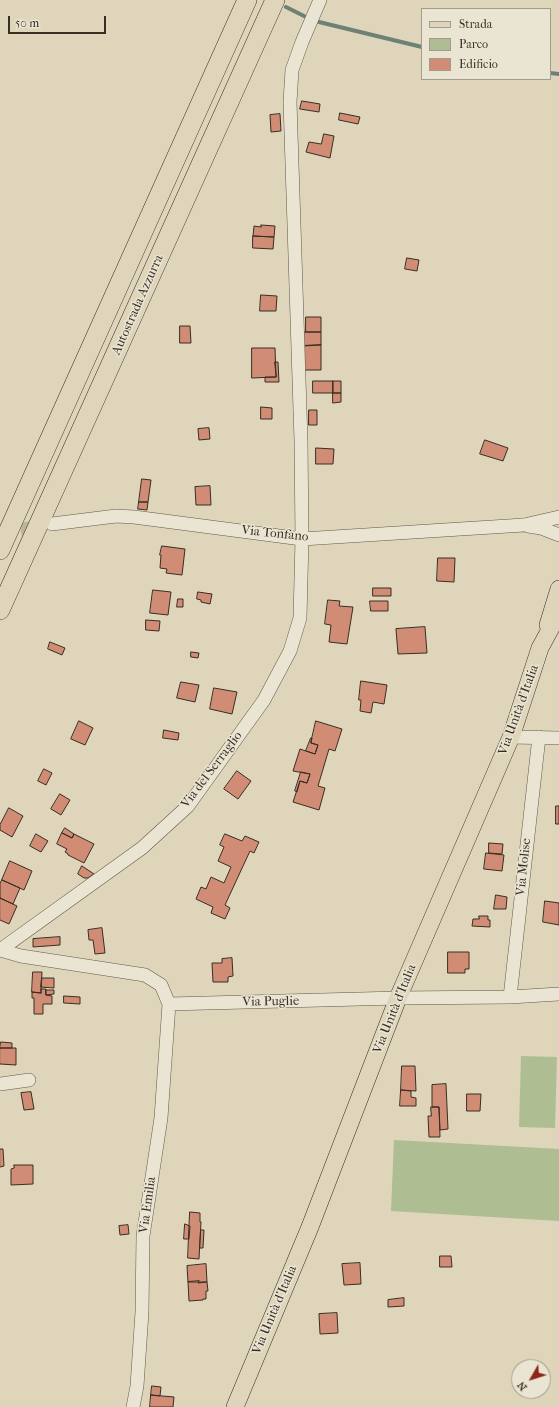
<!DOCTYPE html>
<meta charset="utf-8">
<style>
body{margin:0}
#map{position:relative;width:559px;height:1407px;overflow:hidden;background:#ded5bb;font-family:"IM FELL French Canon",serif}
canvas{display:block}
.legend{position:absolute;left:421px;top:8px;width:130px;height:72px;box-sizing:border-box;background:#eae4d3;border:1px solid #a39b8c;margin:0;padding:5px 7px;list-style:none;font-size:12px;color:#382e22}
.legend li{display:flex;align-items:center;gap:8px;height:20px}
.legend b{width:20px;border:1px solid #a39b8c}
.north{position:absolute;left:511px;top:1359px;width:40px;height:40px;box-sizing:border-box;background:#eae4d3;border:1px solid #a39b8c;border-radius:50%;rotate:231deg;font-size:11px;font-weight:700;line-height:16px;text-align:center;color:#382e22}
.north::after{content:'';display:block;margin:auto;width:14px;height:18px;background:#8f2418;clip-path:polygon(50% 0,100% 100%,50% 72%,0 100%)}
.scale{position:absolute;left:8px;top:16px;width:98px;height:18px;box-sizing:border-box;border:2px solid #382e22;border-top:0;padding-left:5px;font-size:12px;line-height:14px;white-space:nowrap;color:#382e22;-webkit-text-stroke:3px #eae4d3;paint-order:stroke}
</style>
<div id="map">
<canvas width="559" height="1407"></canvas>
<ul class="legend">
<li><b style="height:5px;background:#ded5bb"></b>Strada</li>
<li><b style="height:11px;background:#aebe92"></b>Parco</li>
<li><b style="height:11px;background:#d18c75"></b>Edificio</li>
</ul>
<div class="north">N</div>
<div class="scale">50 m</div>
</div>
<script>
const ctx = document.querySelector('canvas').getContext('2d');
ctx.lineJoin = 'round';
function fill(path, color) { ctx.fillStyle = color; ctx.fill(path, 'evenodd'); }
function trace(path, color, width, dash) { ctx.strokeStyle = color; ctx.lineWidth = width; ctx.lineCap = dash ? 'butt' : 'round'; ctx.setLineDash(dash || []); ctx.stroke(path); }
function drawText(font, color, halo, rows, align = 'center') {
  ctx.font = font + ' "IM FELL French Canon",serif'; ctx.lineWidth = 3; ctx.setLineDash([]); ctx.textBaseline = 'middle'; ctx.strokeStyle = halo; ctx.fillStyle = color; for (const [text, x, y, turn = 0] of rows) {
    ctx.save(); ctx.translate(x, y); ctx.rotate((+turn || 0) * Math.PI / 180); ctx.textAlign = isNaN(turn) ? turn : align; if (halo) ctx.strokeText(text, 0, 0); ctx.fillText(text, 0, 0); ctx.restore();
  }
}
fill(new Path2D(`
 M521,1056L557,1057L555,1128L519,1127Z
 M394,1140L559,1149V1221L391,1211Z`), '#aebe92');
trace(new Path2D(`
 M286,7L304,16
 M319,22L422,47
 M550,73L559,74`), '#6f8174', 4);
const building = new Path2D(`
 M302,101L320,104L319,112L300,109Z
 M340,113L360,117L358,124L339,120Z
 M280,114L281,131L271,132L270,115Z
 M324,134L334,136L330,158L306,152L309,142L321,144Z
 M261,225L275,226L274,237L253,236L254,226L261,227Z
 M253,236L274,237L273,249L253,248Z
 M407,258L419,260L417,271L405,269Z
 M261,295L277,296L276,311H260Z
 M306,317H321V332H306Z
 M180,326H190L191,343H180Z
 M303,332H321V345L303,346Z
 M321,345V370H303V346Z
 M252,348H275L276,377L252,378Z
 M275,362H278L279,382H265V377H276Z
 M313,381H333V393H313Z
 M333,381H341V393H333Z
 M333,393H341V402L333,403Z
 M261,407L272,408V419H261Z
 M309,410H317V425H309Z
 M209,428L210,439L199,440L198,429Z
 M485,440L508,448L503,461L480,454Z
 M316,448L334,449L333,464H316Z
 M142,479L151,480L148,502H139Z
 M210,486L211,505H196L195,487Z
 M139,502H148L147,510L138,509Z
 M162,546L185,549L182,575L166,573L167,569L160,568L161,555H160Z
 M438,558H455L454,582L437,581Z
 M373,588H391V596H373Z
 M153,590L171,592L168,615L150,613Z
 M198,592L212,594L210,604L201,602V600L197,599Z
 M178,599H183V607H177Z
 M328,600L340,601L339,606L353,607L347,644L329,642L331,625L325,624Z
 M370,601H388V611H371Z
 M146,620L160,621L159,631L146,630Z
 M425,627L427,653L398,654L396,629Z
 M50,642L65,648L62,655L48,649Z
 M191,652L199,653L198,658L191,657Z
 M361,681L387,685L384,704L373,702L371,713L360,711L361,700H359Z
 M181,682L199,685L195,702L177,698Z
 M214,688L237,692L232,714L210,709Z
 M79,721L93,728L85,745L71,739Z
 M316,721L342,729L335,751L329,749L318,786L325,788L319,810L293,802L300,781L307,783L310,774L293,771L300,749L315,754L318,745L311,743Z
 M164,730L179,733L178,740L163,738Z
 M311,738H312L311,743L318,745L315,754L306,751Z
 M44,769L52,773L46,785L38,781Z
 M237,771L251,781L238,799L224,789Z
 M301,772L310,774L307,783L300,781L297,792L295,791Z
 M60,794L70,800L61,815L51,809Z
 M556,806H559V824H556Z
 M9,808L23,816L12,837L0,830V825Z
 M65,828L74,834L72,838L62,833Z
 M62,833L72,838L74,834L94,844L84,863L68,855V854L65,852L67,849L57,844Z
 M36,834L48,841L41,852L30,846Z
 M225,834L242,841L245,836L259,842L254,853L250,851L225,905L230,908L225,919L211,913L213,907L196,899L201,887L206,889L211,877L224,883L231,867L218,861L224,847L220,845Z
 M489,843L503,844L502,854L489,853Z
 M486,853L504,855L502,871L484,869Z
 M10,861L32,871L24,890L2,880Z
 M82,866L94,874L88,878H84L78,874Z
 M2,880L20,888L13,904L0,898V884Z
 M496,895L507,897L506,909H494Z
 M0,898L17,906L9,924L0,920Z
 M545,901L559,903V925L543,922Z
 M479,916H488V920H490V927L472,926L473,919H479Z
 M102,928L105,953L95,954L93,940H89L88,930Z
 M60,937V945L33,947V939Z
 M448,952H469V969H465V973H448Z
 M232,958L233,976L228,977V982H213L212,963H222V959Z
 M33,972H42L41,993L32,992Z
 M42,978H54V988L41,987Z
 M41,989H46V995L52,996V1004H43V1014H34V998H32V992L41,993Z
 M46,990H54V994L46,995Z
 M64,996L80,997V1004L64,1003Z
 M1,1042L12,1043V1048H0Z
 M0,1048H16V1065L0,1064Z
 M402,1066H415L416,1091L401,1090Z
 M446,1084L448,1129L440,1130L439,1107H432V1085Z
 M401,1090L411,1091V1097L416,1098V1106H400Z
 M31,1092L34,1109L24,1110L21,1093Z
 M467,1094H481L480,1111H467Z
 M431,1107H439L440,1137H429L428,1116H431Z
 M0,1149H3L4,1166L0,1167Z
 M14,1165H33V1184L11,1185V1169L14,1168Z
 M190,1212L200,1213V1222H201L199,1259L188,1258Z
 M185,1224L190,1226L189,1239H184Z
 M128,1225L129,1234L120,1235L119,1226Z
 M201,1230H204L203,1248H200Z
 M440,1256H451L452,1267H440Z
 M360,1263L361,1284L344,1285L342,1264Z
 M206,1264L207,1282H188L187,1266Z
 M199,1281L198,1283L207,1282L208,1291H206V1299H203V1300L189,1301L188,1282Z
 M404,1298V1306L388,1307V1300Z
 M337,1313L338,1333L320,1334L319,1314Z
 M152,1386L161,1387L160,1396L151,1395Z
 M151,1395L174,1397L173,1407H150Z`);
fill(building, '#d18c75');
trace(building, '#382e22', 1);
trace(new Path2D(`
 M2,533L44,525`), '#bdb49c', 13, [13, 6]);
const minor = new Path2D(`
 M52,524L116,516L134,517L302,539L524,525L559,517
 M528,526L541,528L559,535
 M511,737L559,738
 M0,950L142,848L188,806L264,700L290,651L300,618L302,539L301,441L290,102L292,70L302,42L320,0
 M0,950L21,956L145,975L161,985L169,1004L398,998L510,997L559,994
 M510,997L539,737
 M0,1084L29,1080
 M133,1407L137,1386L142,1312L143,1236L161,1118L169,1004`);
const major = new Path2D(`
 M548,625L559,589
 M235,1407L310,1227L398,998L511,737L540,648L559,613`);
const highway = new Path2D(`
 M0,550L247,0
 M0,610L275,0`);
trace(minor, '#625848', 14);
trace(major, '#382e22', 18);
trace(highway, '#382e22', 20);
trace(minor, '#eae4d3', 13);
trace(major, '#ded5bb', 17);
trace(highway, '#ded5bb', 19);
drawText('13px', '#382e22', '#eae4d3', [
 ["Autostrada Azzurra",138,305,-66],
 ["Via Tonfano",275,534,6],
 ["Via Unità d'Italia",519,710,-70],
 ["Via del Serraglio",212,770,-53],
 ["Via Molise",524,867,-84],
 ["Via Puglie",271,1002,-1],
 ["Via Unità d'Italia",395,1009,-68],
 ["Via Emilia",148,1205,-82],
 ["Via Unità d'Italia",275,1310,-67]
]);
</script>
